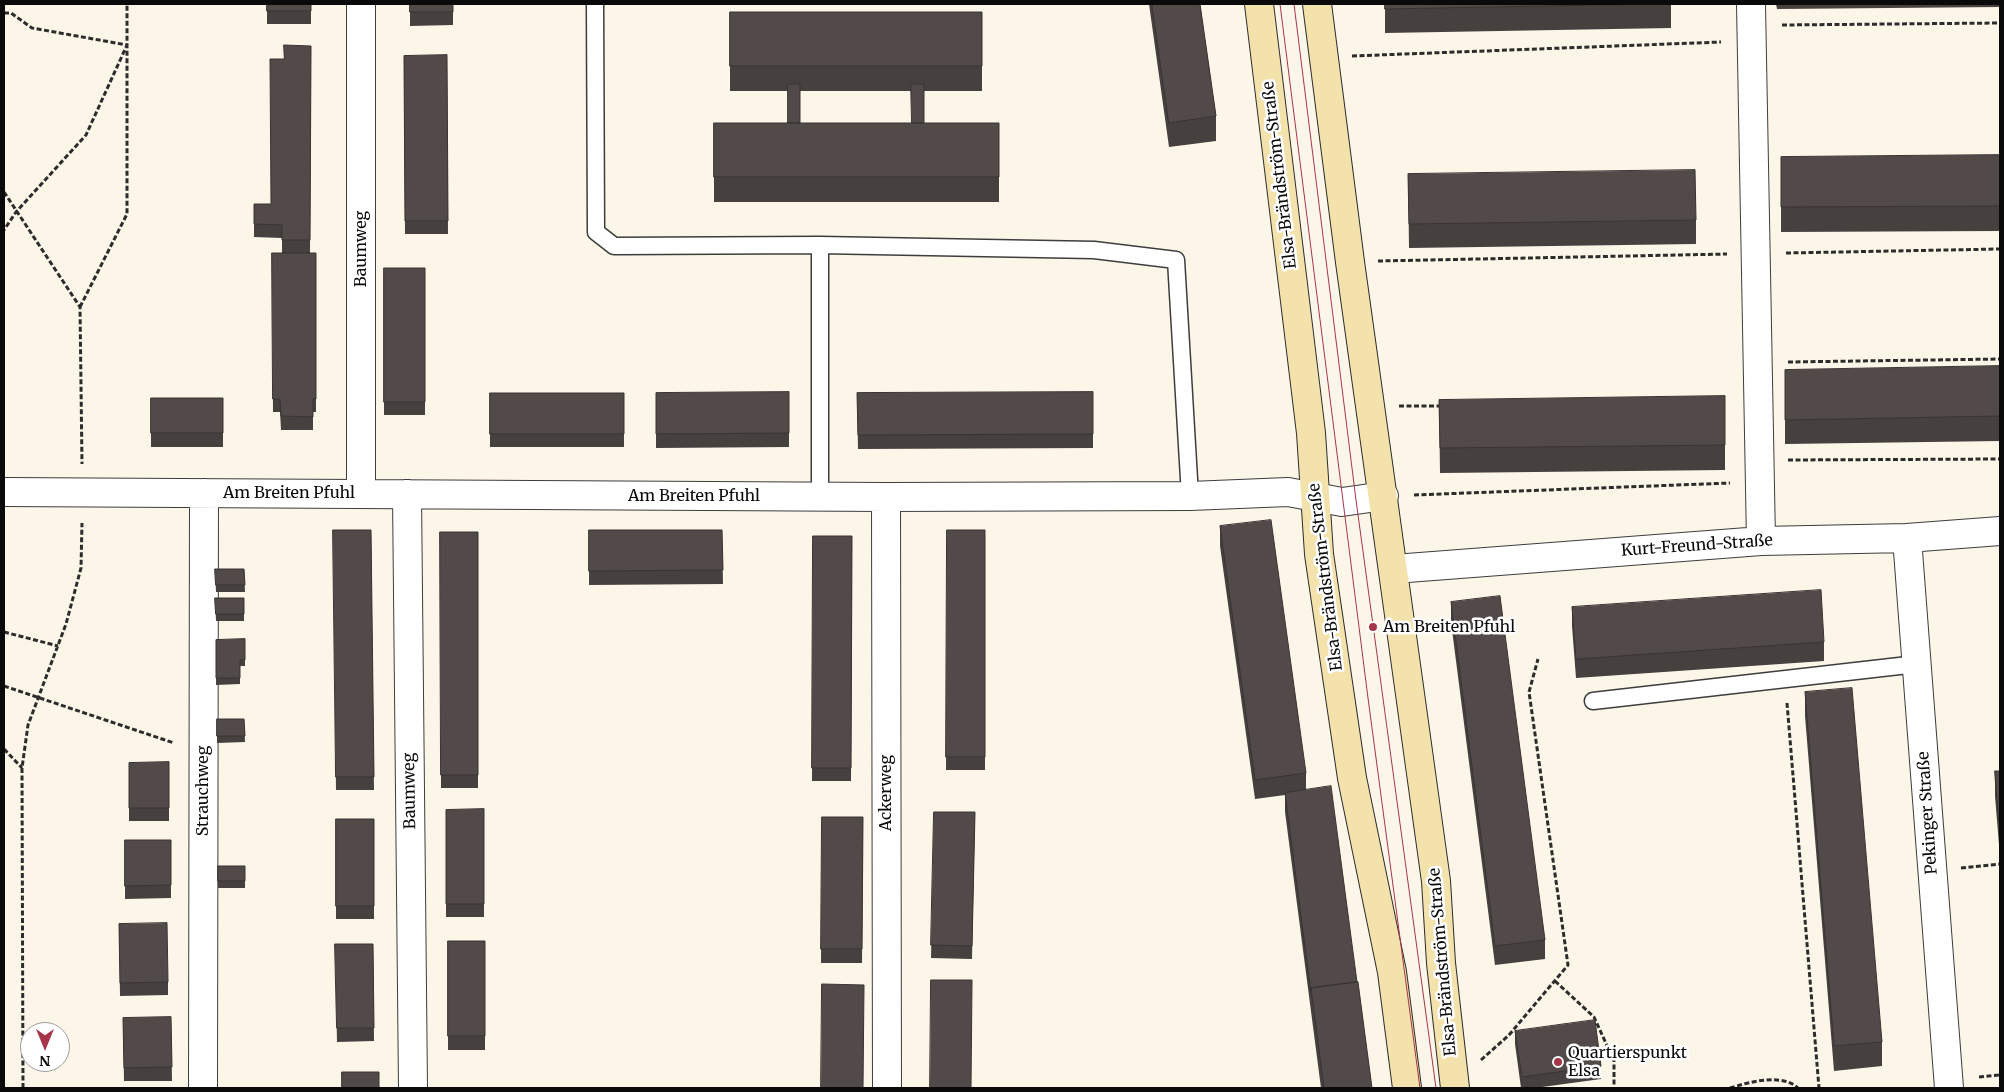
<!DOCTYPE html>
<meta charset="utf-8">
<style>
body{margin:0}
#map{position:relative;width:2004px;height:1092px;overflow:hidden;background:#fcf6e9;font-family:Merriweather,serif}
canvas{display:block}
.frame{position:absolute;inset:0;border:5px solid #0a0a0a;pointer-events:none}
.north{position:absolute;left:20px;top:1022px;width:50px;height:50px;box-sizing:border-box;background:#fff;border:1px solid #9d9d9d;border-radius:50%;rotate:180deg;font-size:14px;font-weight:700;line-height:20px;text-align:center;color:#0a0a0a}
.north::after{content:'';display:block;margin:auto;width:18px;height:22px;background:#a7354a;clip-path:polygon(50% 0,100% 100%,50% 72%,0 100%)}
</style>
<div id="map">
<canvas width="2004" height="1092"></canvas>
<div class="frame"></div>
<div class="north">N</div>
</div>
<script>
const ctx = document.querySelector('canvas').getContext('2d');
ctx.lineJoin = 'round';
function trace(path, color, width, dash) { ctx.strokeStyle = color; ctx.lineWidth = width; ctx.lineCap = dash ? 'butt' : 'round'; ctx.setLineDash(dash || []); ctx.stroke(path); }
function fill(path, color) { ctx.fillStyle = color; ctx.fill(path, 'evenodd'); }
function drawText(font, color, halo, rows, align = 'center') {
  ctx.font = font + ' Merriweather,serif'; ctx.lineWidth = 5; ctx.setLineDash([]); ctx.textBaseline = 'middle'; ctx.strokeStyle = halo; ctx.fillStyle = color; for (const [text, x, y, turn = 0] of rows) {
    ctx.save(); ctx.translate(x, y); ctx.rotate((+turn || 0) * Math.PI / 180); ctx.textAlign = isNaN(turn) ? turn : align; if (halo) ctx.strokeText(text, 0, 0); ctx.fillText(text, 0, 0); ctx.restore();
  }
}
const lane = new Path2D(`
 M595,4L596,232L614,246L820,245L1094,250L1176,260L1190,496
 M820,497V245
 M1593,701L1917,664`);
const street = new Path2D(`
 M361,4V494
 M1751,4L1761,541
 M4,492L886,497L1190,496L1288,492L1342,502L1384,496
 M407,494L413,1088
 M886,497L887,1088
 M1907,538L1949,1088
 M1394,569L1761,541L1907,538L2000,531
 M203,1088L204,493`);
const secondary = new Path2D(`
 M1259,4L1311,433L1319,554L1352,778L1392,972L1407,1088
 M1317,4L1350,262L1436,881L1441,963L1455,1088`);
trace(lane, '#3d3d3d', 19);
trace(street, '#3d3d3d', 30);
trace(secondary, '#2c2c2c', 30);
trace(new Path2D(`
 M4,13H11L32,28L127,45L86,135L16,212L4,230
 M1782,25L2000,23
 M1352,56L1721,42
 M4,192L80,307L82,464
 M1786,253L2000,249
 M1378,261L1727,254
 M80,307L127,214V4
 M1788,362L2000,359
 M1399,406H1443
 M1788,460L2000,459
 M1414,495L1730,483
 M4,632L58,646
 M4,686L174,743
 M1787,703L1819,1088
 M4,749L22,768
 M1961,868L2000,864
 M1555,981L1594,1017L1614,1061V1088
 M1481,1060L1509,1035L1568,965L1529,692L1538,659
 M1979,1077L2000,1075
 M23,1088L22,768L28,725L66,624L81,568L82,523
 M1730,1088C1749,1082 1782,1073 1798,1088`), '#2c2c2c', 3, [5, 2.5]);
trace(lane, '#fff', 16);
trace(street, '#fff', 28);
trace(secondary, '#f4e2ac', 28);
trace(new Path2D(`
 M1280,4L1368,698L1420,1088
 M1294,4L1356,500L1436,1088`), '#a7354a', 1);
fill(new Path2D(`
 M267,4H311V24H267Z
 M410,4H453V25L410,26Z
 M1149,4H1200L1216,116V141L1169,147Z
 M1385,4H1671V28L1385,33Z
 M1776,4H2000V7L1777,9Z
 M730,12H982V91H924V123H999V202H714V123H788V91H730ZM800,91H911L912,123H800Z
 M311,46L310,253H316V412H313V430H281L280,412H273L272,253H282V238L254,237V204H271L284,59Z
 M447,55L448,234H405L404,56Z
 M2000,155V231L1781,232V157Z
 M1408,174L1696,220V244L1409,248Z
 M384,268H425V415H384Z
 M2000,366V441L1785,444V370Z
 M789,392V447L656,448V393Z
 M1093,392V448L858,449L857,393Z
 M490,393H624V447H490Z
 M1725,396V470L1440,473L1439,400Z
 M151,398H223V447H151Z
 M1220,526L1306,773V789L1357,982L1372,1088H1321L1285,812V795L1255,799L1220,546Z
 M333,530H371L374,790H336Z
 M589,530H722L723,584L589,585Z
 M947,530H985V770H946Z
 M440,532H478V788H441Z
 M813,536H852L851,781H812Z
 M215,569H244L245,592H216Z
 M215,598H244V621H216Z
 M1451,602L1545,940V959L1495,965L1451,622Z
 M1572,607L1824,642V661L1576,678L1572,626Z
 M245,639V666H240V684L216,685V640Z
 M1805,692L1882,1042V1066L1834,1071L1805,716Z
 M217,719H244L245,742L217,743Z
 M169,762V821H129V763Z
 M1995,771H2000V845H1999L1995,796Z
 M484,809V917H446V810Z
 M934,812H975L972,959L931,958Z
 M822,817H863L862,963H821Z
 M336,819H374V919H336Z
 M125,840H171V898L125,899Z
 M218,866H245V888H218Z
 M119,924L168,982V995L120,996Z
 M448,941H485V1050H448Z
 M335,944H373L374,1041L337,1042Z
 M171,1017L172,1081H124L123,1018Z
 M1515,1031L1601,1066V1079L1535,1088H1521L1515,1044Z`), '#46403e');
const building = new Path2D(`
 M267,4H311V11H267Z
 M410,4H453V12H410Z
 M1152,4H1200L1216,116L1169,123Z
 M1385,4H1652L1385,9Z
 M730,12H982V66H730Z
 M284,45L311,46L310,240H282V225L254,224V204H271L270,59H284Z
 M447,55L448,221H405L404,56Z
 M788,84H800V123H788Z
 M911,84H924V123H912Z
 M714,123H999V177H714Z
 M2000,155V206L1781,207V157Z
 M1695,170L1696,220L1409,224L1408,174Z
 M272,253H316V399H313V417L281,416L280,399H273Z
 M384,268H425V402H384Z
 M2000,366V416L1785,420V370Z
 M789,392V433L656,434V393Z
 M1093,392V434L858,435L857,393Z
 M490,393H624V434H490Z
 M1725,396V445L1440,448L1439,400Z
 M151,398H223V433H151Z
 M1271,520L1306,773L1255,780L1220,526Z
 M333,530H371L374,777H336Z
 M589,530H722L723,570L589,571Z
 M947,530H985V757H946Z
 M440,532H478V775H441Z
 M813,536H852L851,768H812Z
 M215,569H244L245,585H216Z
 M1821,590L1824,642L1576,659L1572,607Z
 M1500,596L1545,940L1495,946L1451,602Z
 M215,598H244V614H216Z
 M245,639V660H240V678H216V640Z
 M1852,688L1882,1042L1834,1046L1805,692Z
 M217,719H244L245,736H217Z
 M169,762V808H129V763Z
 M1995,771H2000V820H1999Z
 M1331,786L1357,982L1311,988V993L1285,793Z
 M484,809V904H446V810Z
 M934,812H975L972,946L931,945Z
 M822,817H863L862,949H821Z
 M336,819H374V906H336Z
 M125,840H171V885L125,886Z
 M218,866H245V881H218Z
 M167,923L168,982L120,983L119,924Z
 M448,941H485V1036H448Z
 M335,944H373L374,1028H337Z
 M931,980H972L971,1088H930Z
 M1358,982L1372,1088H1324L1311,988Z
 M822,984L864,985L863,1088H821Z
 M171,1017L172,1067L124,1068L123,1018Z
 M1595,1020L1601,1066L1522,1077L1515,1031Z
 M342,1072H379V1088H342Z`);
fill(building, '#514a48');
trace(building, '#393432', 1);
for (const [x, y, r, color] of [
 [1373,627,5,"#a7354a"],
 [1558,1062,5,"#a7354a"]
]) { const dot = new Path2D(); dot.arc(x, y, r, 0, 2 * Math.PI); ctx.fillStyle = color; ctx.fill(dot); trace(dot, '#fff', 2); }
drawText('16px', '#0a0a0a', '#fff', [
 ["Elsa-Brändström-Straße",1280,175,-97],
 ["Baumweg",361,249,-90],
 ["Am Breiten Pfuhl",289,493],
 ["Am Breiten Pfuhl",694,496],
 ["Kurt-Freund-Straße",1697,546,-4],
 ["Elsa-Brändström-Straße",1326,577,-97],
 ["Strauchweg",203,791,-90],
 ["Baumweg",410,791,-91],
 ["Ackerweg",886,793,-90],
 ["Pekinger Straße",1928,813,-94],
 ["Elsa-Brändström-Straße",1443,962,-95]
]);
drawText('16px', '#0a0a0a', '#fff', [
 ["Am Breiten Pfuhl",1383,627],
 ["Quartierspunkt",1568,1053],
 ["Elsa",1568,1071]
], 'left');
</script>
